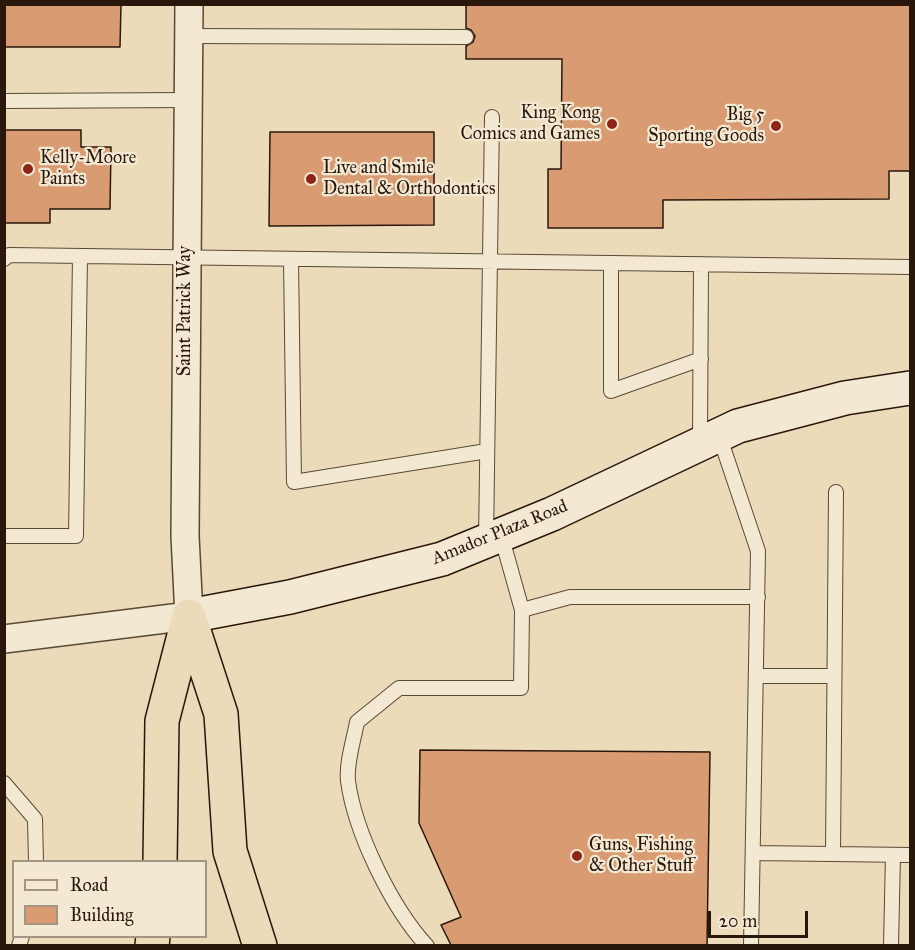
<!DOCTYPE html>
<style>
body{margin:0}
#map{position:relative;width:915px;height:950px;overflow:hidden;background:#ecdbb9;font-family:"IM FELL Great Primer",serif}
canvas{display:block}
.frame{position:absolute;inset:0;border:6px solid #2a170c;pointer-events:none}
.legend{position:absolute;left:12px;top:860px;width:195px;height:78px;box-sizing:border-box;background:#f3e8d2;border:2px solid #a39483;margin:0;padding:8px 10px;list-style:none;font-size:18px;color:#2a170c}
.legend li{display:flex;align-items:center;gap:12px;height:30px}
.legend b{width:30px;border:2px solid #a39483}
.scale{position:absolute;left:708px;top:911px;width:100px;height:27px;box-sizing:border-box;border:3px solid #2a170c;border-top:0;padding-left:8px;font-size:18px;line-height:21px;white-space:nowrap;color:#2a170c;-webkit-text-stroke:4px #f3e8d2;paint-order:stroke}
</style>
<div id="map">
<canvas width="915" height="950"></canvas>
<div class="frame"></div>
<ul class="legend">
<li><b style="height:8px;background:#f3e8d2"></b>Road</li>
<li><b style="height:16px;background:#d99b72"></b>Building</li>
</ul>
<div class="scale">20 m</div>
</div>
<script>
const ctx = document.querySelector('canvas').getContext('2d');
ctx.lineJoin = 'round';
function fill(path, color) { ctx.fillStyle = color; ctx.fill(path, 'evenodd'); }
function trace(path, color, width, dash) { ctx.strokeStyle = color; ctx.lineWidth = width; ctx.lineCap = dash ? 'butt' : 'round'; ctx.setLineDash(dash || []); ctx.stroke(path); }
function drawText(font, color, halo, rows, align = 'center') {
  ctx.font = font + ' "IM FELL Great Primer",serif'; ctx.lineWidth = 4.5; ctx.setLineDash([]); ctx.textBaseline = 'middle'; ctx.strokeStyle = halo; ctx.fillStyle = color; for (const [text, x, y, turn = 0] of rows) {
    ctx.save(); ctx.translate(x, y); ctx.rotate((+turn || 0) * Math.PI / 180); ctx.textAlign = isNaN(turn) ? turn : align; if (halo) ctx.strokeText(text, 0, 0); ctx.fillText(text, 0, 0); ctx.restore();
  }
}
const building = new Path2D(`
 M4,4H121L120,47H4Z
 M466,4H910V171H889V199L663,200V228H548V169H561L562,59H466V46L473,42L475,36L471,30L466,28Z
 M4,130H81V147H111L110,209H50V223H4Z
 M270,132H434V225L269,226Z
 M420,750L710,752L707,945H451L441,925L461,917L419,823Z`);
fill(building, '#d99b72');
trace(building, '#2a170c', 1.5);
const lane = new Path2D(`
 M188,36L466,37
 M4,101L188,100
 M4,259L9,255L910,267
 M291,259L294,482L487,451
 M611,263V391L701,359
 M719,435L758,551L751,946
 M700,442L701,264
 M4,536H76L80,256
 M486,541L492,117
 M522,610L570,597H758
 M757,676H834
 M4,783L35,819L36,862
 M754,853L910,855
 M833,854L836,492
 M19,946L22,936
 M427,946C392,908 355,833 348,781C346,763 354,739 357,722L399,688H521L522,610L501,535
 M891,946L893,855`);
const street = new Path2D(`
 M4,639L189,616L185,536L189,4`);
const secondary = new Path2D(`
 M189,616L290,597L442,559L552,514L738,426L845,398L910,388`);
const highway = new Path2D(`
 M189,616L221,714L230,851L260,946
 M160,862L162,721L189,616
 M152,946L153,936`);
trace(lane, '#5a4837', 16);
trace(street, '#5a4837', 30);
trace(secondary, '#2a170c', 36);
trace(highway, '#2a170c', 36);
trace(lane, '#f3e8d2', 14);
trace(street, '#f3e8d2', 27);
trace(secondary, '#f3e8d2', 33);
trace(highway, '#ecdbb9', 33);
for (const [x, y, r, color] of [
 [612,124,6,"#8f2418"],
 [776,126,6,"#8f2418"],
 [28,169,6,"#8f2418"],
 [311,179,6,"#8f2418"],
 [577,856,6,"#8f2418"]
]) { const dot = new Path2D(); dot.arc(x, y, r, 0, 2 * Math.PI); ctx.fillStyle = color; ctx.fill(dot); trace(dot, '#f3e8d2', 2); }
drawText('18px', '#2a170c', '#f3e8d2', [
 ["King Kong",600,114,"right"],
 ["Comics and Games",600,135,"right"],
 ["Big 5",764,116,"right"],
 ["Sporting Goods",764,137,"right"],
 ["Kelly-Moore",40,159],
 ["Paints",40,180],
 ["Live and Smile",323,169],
 ["Dental & Orthodontics",323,190],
 ["Guns, Fishing",589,846],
 ["& Other Stuff",589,867]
], 'left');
drawText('18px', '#2a170c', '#f3e8d2', [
 ["Saint Patrick Way",186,311,-90],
 ["Amador Plaza Road",500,533,-22]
]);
</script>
